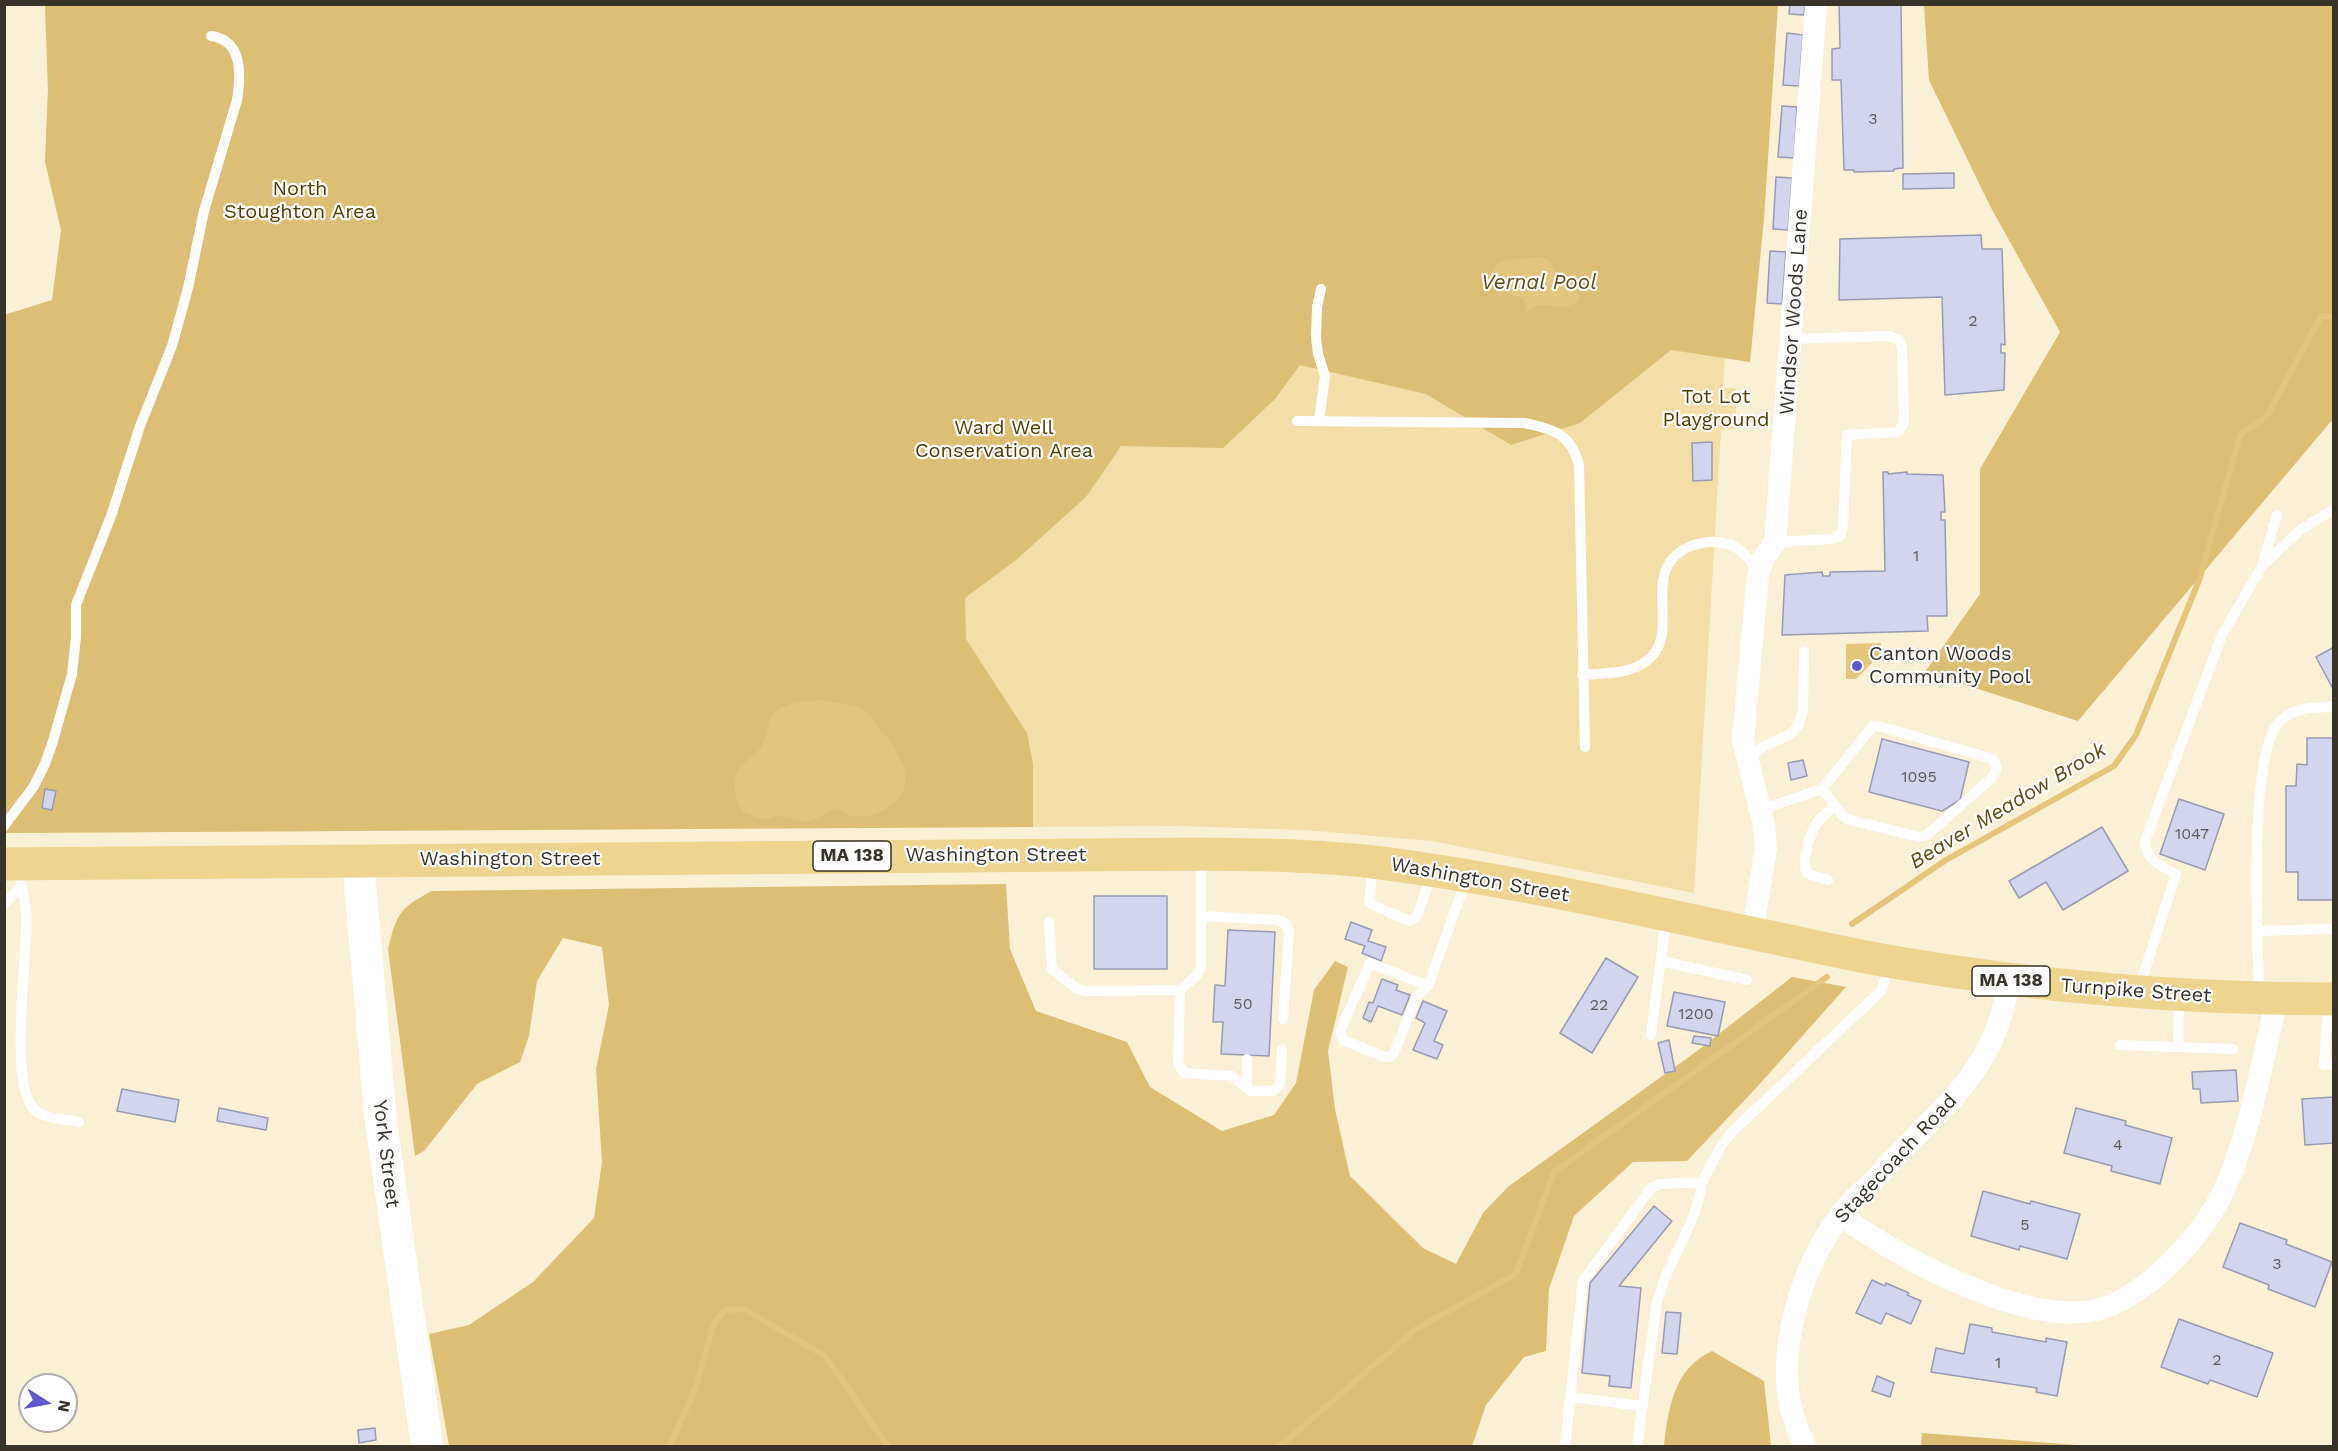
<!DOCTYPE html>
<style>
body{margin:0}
#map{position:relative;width:2338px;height:1451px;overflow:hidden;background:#faf0d6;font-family:"Work Sans",sans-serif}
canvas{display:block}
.frame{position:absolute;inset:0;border:6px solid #373329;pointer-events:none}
.north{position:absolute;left:18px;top:1373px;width:60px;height:60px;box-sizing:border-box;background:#fff;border:2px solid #afada9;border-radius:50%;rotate:101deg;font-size:16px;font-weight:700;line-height:24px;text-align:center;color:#373329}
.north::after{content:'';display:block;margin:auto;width:21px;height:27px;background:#6156cf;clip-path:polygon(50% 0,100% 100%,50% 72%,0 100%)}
</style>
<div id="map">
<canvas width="2338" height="1451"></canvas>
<div class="frame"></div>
<div class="north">N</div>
</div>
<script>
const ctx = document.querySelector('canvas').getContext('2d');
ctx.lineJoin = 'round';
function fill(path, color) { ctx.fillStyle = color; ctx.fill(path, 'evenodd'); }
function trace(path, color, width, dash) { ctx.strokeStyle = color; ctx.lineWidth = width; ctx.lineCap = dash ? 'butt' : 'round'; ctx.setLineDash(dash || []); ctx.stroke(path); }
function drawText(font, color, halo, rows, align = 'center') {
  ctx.font = font + ' "Work Sans",sans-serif'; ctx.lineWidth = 4.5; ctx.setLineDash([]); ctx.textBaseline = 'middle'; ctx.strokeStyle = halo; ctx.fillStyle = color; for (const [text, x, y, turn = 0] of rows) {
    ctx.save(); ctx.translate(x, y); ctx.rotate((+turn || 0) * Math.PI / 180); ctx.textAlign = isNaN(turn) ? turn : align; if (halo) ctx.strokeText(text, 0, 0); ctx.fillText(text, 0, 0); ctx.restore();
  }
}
fill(new Path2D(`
 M45,5L1744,11L1723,388H1736V429L1721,430L1694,893L1432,841L1305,830L1176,826L5,833L4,353L123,284L45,162L48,90Z`), '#f3dea7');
fill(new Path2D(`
 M45,5H1778L1764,219L1750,362L1671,350L1580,423L1511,445L1426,394L1300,365L1275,399L1223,448L1121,446L1086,497L1016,560L965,598L966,639L1027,733L1033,764V827L5,833L4,315L52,300L61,230L45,162L48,90Z
 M1924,5H2333V419L2078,721L1925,672L1980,594V469L2060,332L1990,206L1929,80Z
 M1006,884L1010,949L1036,1011L1127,1042L1150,1087L1222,1131L1274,1115L1296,1083L1314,990L1335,961L1348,967L1328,1051L1335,1109L1350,1176L1423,1248L1456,1264L1483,1213L1509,1186L1693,1054L1792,977L1846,987L1758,1086L1687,1161L1633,1162L1574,1216L1549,1289L1546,1351L1524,1357L1486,1405L1472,1446H449L429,1334L469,1325L533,1282L594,1218L602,1162L596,1069L609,1005L602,947L563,938L537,981L529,1036L520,1062L477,1084L424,1151L415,1156L388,949C397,914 399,908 432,891Z
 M1712,1351L1764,1381L1771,1446H1664C1668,1409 1674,1368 1712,1351Z
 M1922,1433L2089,1446H1921Z`), '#dcbf75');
fill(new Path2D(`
 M1542,257L1549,261L1560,277L1579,294V300C1566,312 1553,304 1537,305L1530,311H1526L1524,299L1497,289L1491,283C1487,254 1525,260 1542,257Z
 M1881,643V654L1856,679H1846V644Z
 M818,700C834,703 852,702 867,712C872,715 876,724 879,730C880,732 884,734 886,736C891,741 902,761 904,768C913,800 879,820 852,816C846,815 842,810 836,808L812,821H802L780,815L766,820L742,812C735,798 730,782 740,767C747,759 757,755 763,744C768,732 766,720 777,711C788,702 805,702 818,700Z`), '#e3c67c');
trace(new Path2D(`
 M1852,924L1946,860L2114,766L2136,735L2200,578L2240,435L2267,416L2321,316L2334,317
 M670,1446L695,1389L714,1323L726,1310L744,1309L825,1356L888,1446
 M1280,1446L1416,1329L1516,1274L1554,1172L1827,977`), '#e3c67c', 6);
const building = new Path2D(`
 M1790,4H1805L1804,15L1789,14Z
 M1839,4H1901L1903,168L1894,169V171L1854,172V170H1844L1841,80H1832V49L1840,48Z
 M1787,33L1803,35L1799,86L1783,85Z
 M1782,106L1797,107L1794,158L1778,157Z
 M1954,173V188L1903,189V174Z
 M1776,177L1792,178L1788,230L1773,229Z
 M1981,235L1982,249H2002L2005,345L2001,344V353H2005L2004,390L1945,395L1942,297L1839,300L1840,239Z
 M1770,251L1786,252L1782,304L1767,303Z
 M1712,442V480L1693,481L1692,443Z
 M1883,472H1888V474L1907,472V474L1943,475L1945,512H1941V520H1945L1947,616H1927L1928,631L1782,635L1785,575L1822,572L1823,576H1830V572L1885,571Z
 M2334,647V689H2333L2316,657Z
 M2307,738H2334V900H2298V872H2286V786H2296L2297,764L2307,765Z
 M1882,739L1969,762L1960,800L1942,811L1869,792Z
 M1803,760L1807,776L1791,780L1788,763Z
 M45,789L56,791L52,810L42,808Z
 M2179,799L2224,814L2205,870L2160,854Z
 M2102,827L2128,871L2063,910L2046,882L2019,898L2009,881Z
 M1094,896H1167V969H1094Z
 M1351,922L1372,930L1368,941L1386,947L1381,961L1362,953L1365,946L1345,939Z
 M1228,930L1275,932L1269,1056L1221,1054L1223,1022H1213L1215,985L1225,986Z
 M1606,958L1638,977L1592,1053L1560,1033Z
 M1382,979L1398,985L1396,990L1410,995L1402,1015L1378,1006L1371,1022L1363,1018L1369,1002L1373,1003Z
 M1674,992L1725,1002L1718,1036L1667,1026Z
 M1423,1001L1447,1011L1434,1041L1443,1045L1437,1059L1413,1050L1425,1023L1416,1018Z
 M1694,1036L1711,1038L1710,1046L1692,1043Z
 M1669,1040L1675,1071L1665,1073L1658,1043Z
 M2236,1070L2238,1101L2201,1103L2200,1089H2193L2192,1072Z
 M122,1089L179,1100L175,1122L117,1111Z
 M2334,1097V1143L2305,1145L2302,1099Z
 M219,1108L268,1118L266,1130L217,1121Z
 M2076,1108L2126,1121L2125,1125L2172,1138L2160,1184L2111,1171L2112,1166L2064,1153Z
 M1983,1191L2030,1204L2031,1201L2080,1214L2067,1259L2020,1246L2019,1250L1971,1236Z
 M1654,1206L1672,1221L1619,1286L1641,1288L1631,1388L1609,1386L1610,1376L1582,1373L1590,1283Z
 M2240,1223L2287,1240L2286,1244L2332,1262L2315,1307L2268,1289L2269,1285L2223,1267Z
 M1872,1280L1885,1286L1886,1283L1909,1293L1907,1295L1921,1301L1911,1324L1886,1313L1881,1324L1856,1313Z
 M1666,1312L1681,1313L1677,1354L1662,1353Z
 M2179,1319L2273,1353L2257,1397L2210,1380L2208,1384L2161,1367Z
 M1970,1324L1992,1328V1332L2046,1342V1338L2067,1342L2057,1396L2036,1392L2037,1388L1931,1372L1936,1348L1964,1354Z
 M1877,1376L1894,1383L1890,1397L1872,1391Z
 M375,1428L376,1440L359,1443L358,1430Z`);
fill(building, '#d3d5ef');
trace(building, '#989ab2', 1.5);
trace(new Path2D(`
 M1297,421L1524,423C1554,429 1571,434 1579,465L1585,747
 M1319,421L1325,376L1318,354L1316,338L1317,307L1321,289
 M1775,542L1831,539L1840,536L1843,527L1847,435L1897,432L1903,425L1904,420L1902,348L1899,340L1889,336L1792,339
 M2262,566L2277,515
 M1582,675C1605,673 1635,675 1652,656C1680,626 1638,568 1691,546C1702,542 1715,540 1727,544C1741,548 1750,558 1756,571
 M1747,758L1766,745L1791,734L1799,724L1803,710L1804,651
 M1760,810L1822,789L1873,726L1882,727L1990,758L1993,760L1997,767L1993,777L1927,835L1919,837L1846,819L1822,789
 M4,826L34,786L45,764L53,741L72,674L76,637V605L111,516L140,426L172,346L188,288L204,211L237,100C241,75 243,40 211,36
 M1373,865L1369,903L1409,921L1417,916L1432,874
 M18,867C20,882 25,897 26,912C29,952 7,1084 35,1110C44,1119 66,1119 79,1122
 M1828,880L1808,874C1800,864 1810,833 1817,823C1821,816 1829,811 1835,806
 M4,904L20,888
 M1201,916L1278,920L1286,924L1289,932L1283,1019
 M1049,922L1052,969L1077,989L1086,991L1180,990L1197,975L1201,967V857
 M2258,931L2334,929
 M1661,961L1747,980
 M1428,986L1370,963L1340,1031L1343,1040L1385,1057H1390L1394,1053L1417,996L1428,986L1466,880
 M2139,988L2176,874C2161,866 2145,860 2145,841L2222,635L2262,566L2299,531L2334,509
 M1180,990L1178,1064L1184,1073L1232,1076L1250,1091H1274L1280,1084L1282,1050
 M2259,996C2258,944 2248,758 2278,723C2292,707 2314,707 2334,707
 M2328,1002L2324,1065L2334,1064
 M1651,1035L1666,919
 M2120,1045L2233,1049
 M2178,1047L2179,996
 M1247,1089V1059
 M1702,1182L1721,1146L1731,1133L1882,990L1889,965
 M1571,1397L1641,1406
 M1565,1446L1583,1281L1651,1188L1661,1184L1702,1182L1700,1196L1691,1222L1666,1275L1657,1301L1637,1446`), '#fff', 10);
trace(new Path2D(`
 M1752,933L1766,849L1764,826L1743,740L1758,574L1763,559L1775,542L1816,4
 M1840,1215C1897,1257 2028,1329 2100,1309C2150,1294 2204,1234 2225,1188C2251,1129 2262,1062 2277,999
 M1805,1446C1799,1433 1793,1419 1790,1404C1778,1343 1803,1267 1838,1218C1848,1203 1863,1191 1876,1178C1902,1151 1928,1123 1955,1096C1986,1059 2002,1028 2009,980`), '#fff', 22);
trace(new Path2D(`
 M358,861L381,1122L427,1446`), '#fff', 32);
trace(new Path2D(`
 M4,864L1201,854C1259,855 1316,855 1373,862C1510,879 1645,911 1780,939C1818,947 1855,956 1893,962C2039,987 2185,999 2334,999`), '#edd590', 33);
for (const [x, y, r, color] of [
 [1857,666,6,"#6156cf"]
]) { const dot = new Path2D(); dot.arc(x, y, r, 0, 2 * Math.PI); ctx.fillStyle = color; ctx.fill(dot); trace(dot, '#fff', 2); }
drawText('16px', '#5e5c5a', null, [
 ["3",1873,119],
 ["2",1973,321],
 ["1",1916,556],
 ["1095",1919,777],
 ["1047",2192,834],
 ["50",1243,1004],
 ["22",1599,1005],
 ["1200",1696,1014],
 ["4",2118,1145],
 ["5",2025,1225],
 ["3",2277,1264],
 ["2",2217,1360],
 ["1",1998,1363]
]);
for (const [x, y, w] of [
 [852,856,78],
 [2011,981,78]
]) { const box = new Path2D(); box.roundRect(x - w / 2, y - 15, w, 30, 4.5); ctx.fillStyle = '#fff'; ctx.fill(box); trace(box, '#373329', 1.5); }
drawText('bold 18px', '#373329', null, [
 ["MA 138",852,856],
 ["MA 138",2011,981]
]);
drawText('20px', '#523f00', '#fff', [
 ["North",300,189],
 ["Stoughton Area",300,212],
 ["Tot Lot",1716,397],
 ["Playground",1716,420],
 ["Ward Well",1004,428],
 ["Conservation Area",1004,451]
]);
drawText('20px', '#373329', '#fff', [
 ["Windsor Woods Lane",1794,312,-86],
 ["Washington Street",996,855],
 ["Washington Street",510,859],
 ["Washington Street",1480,880,10],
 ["Turnpike Street",2136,991,4],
 ["York Street",386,1154,83],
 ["Stagecoach Road",1896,1159,-47]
]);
drawText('20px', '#373329', '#fff', [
 ["Canton Woods",1869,654],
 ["Community Pool",1869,677]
], 'left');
drawText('italic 21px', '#604d14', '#fff', [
 ["Vernal Pool",1539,283],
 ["Beaver Meadow Brook",2008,806,-31]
]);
</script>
